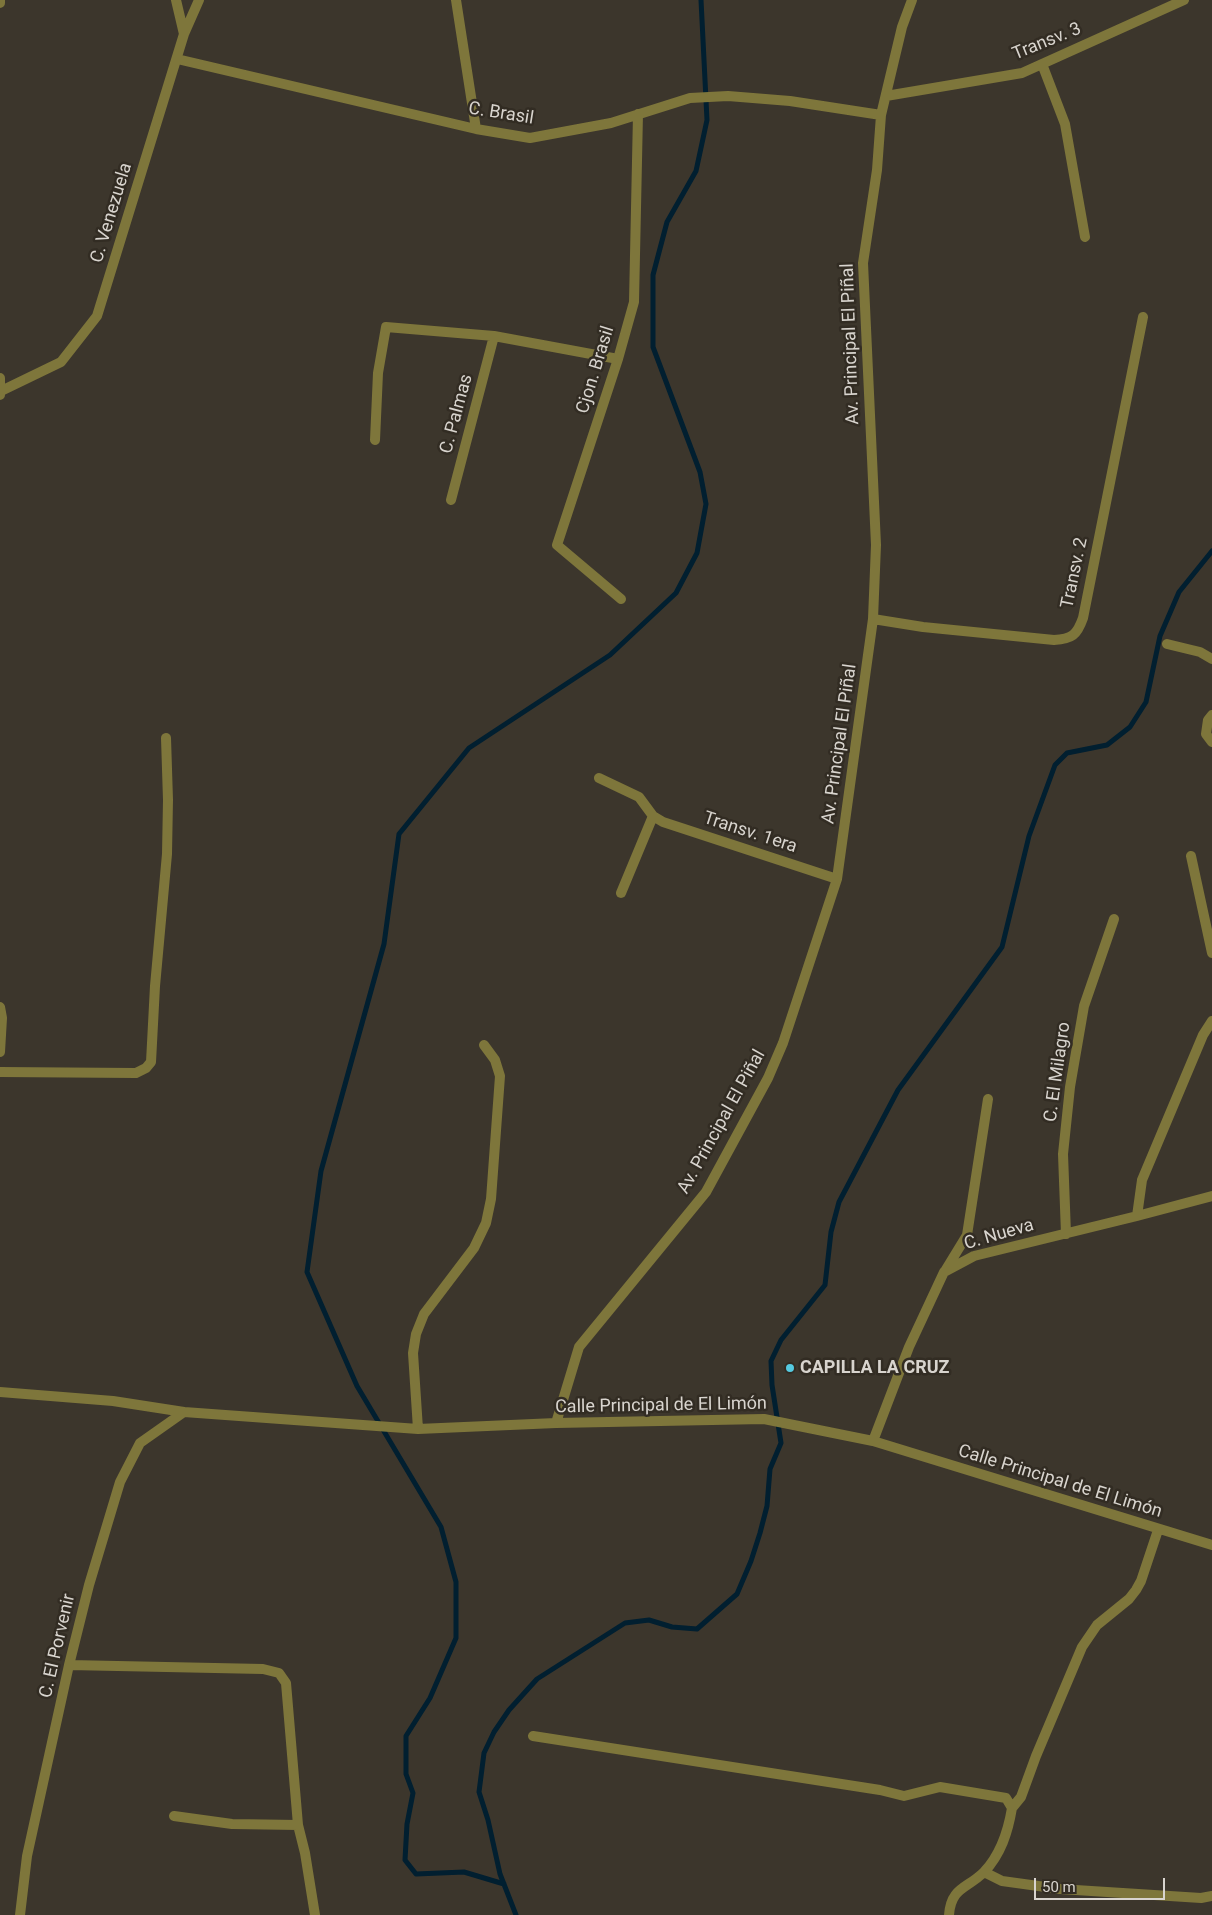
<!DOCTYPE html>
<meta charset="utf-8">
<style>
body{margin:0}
#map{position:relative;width:1212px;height:1915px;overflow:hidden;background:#3c362c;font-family:Roboto,sans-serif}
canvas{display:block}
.scale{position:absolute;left:1034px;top:1878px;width:131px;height:22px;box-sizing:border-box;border:2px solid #d8d4ce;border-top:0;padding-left:6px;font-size:15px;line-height:18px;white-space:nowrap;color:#d8d4ce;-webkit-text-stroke:4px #322c23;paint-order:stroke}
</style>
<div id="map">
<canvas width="1212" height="1915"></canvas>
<div class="scale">50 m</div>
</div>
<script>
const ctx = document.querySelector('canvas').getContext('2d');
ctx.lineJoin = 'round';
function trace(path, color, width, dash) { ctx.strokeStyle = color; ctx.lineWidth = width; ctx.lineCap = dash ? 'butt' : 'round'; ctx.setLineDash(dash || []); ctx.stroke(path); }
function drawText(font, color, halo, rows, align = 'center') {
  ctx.font = font + ' Roboto,sans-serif'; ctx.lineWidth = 5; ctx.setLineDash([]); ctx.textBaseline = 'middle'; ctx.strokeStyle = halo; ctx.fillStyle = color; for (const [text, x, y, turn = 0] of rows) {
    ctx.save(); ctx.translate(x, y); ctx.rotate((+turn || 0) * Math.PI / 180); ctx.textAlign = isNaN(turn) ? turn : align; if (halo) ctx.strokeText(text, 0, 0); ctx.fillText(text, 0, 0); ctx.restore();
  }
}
trace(new Path2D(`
 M504,1884L464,1872L416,1874L405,1860L407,1824L413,1793L406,1774V1736L430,1698L456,1638V1582L441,1527L357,1386L307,1272L321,1171L384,944L399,834L469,748L610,655L676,593L697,553L706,504L700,472L653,347V275L667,222L696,171L707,120L701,0
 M516,1915L500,1874L488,1820L479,1792L484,1753L494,1732L509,1710L537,1679L625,1623L649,1620L672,1627L697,1629L737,1594L751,1561L760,1533L767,1506L770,1469L781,1443L772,1385L771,1361L781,1340L825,1285L831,1232L839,1202L898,1090L1002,947L1029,836L1055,765L1067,753L1107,745L1130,727L1146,702L1160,636L1179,592L1212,551`), '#011f30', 5);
trace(new Path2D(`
 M176,0L184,34
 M456,0L476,129
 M0,3V0
 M177,59L476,129L530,138L611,123L690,98L728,96L790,101L881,115
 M1042,64L1065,124L1085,237
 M886,96L1022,73L1184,0
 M0,378V395
 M1,391L61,362L97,316L184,34L199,0
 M375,440L378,373L386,327L494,336L618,359
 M451,500L494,336
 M621,599L557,545L618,359L634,302L638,114
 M873,619L923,627L1054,640C1072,639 1077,635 1083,618L1143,317
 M1167,644L1200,652L1212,659
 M1212,715L1208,720L1206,734L1212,742
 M599,778L639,797L653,816L663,822L837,879
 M1191,856L1212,953
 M621,893L653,816
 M0,1007L2,1018L0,1052
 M0,1072L136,1073L146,1068L151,1062L155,986L167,854L168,800L166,738
 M1137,1216L1142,1180L1203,1035L1212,1021
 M1066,1234L1063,1154L1070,1087L1084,1006L1114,919
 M945,1271L967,1235L988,1099
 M0,1392L113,1401L184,1412L418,1429L556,1423L764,1419L873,1441L1212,1545
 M556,1423L579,1347L706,1192L768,1078L783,1043L837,879L873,619L876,545L863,263L877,170L881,115L902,27L912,0
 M418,1429L413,1353L416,1334L424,1314L474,1248L486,1223L491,1199L500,1076L495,1060L484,1045
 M873,1441L909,1347L944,1272L974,1256L1137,1216L1212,1196
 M69,1665L263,1669L279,1673L286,1683L298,1825L305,1853L315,1915
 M533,1736L880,1790L904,1796L940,1787L1006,1798L1012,1808C1008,1832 1001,1854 984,1872C967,1889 951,1887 949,1915
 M1012,1808L1021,1797L1036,1756L1082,1647L1097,1625L1129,1599L1136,1590L1141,1581L1158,1530
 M174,1816L232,1824L298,1825
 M984,1872L1002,1881L1060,1889L1201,1898L1212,1896
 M20,1915L27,1856L69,1665L89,1585L120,1482L140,1443L184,1412`), '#7e763b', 10);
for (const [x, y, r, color] of [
 [790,1368,5,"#55cae0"]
]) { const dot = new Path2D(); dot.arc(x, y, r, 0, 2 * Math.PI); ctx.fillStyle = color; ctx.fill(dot); trace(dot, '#322c23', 2); }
drawText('18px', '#d8d4ce', '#322c23', [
 ["Transv. 3",1047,42,-22],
 ["C. Brasil",501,114,9],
 ["C. Venezuela",112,213,-73],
 ["Av. Principal El Piñal",851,344,-92],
 ["Cjon. Brasil",596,370,-73],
 ["C. Palmas",457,414,-75],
 ["Transv. 2",1075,573,-78],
 ["Av. Principal El Piñal",840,744,-82],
 ["Transv. 1era",750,833,18],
 ["C. El Milagro",1058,1072,-82],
 ["Av. Principal El Piñal",722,1122,-61],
 ["C. Nueva",999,1235,-16],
 ["Calle Principal de El Limón",661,1406,-1],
 ["Calle Principal de El Limón",1060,1482,17],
 ["C. El Porvenir",58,1646,-77]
]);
drawText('bold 18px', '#d8d4ce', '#322c23', [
 ["CAPILLA LA CRUZ",800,1368]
], 'left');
</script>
